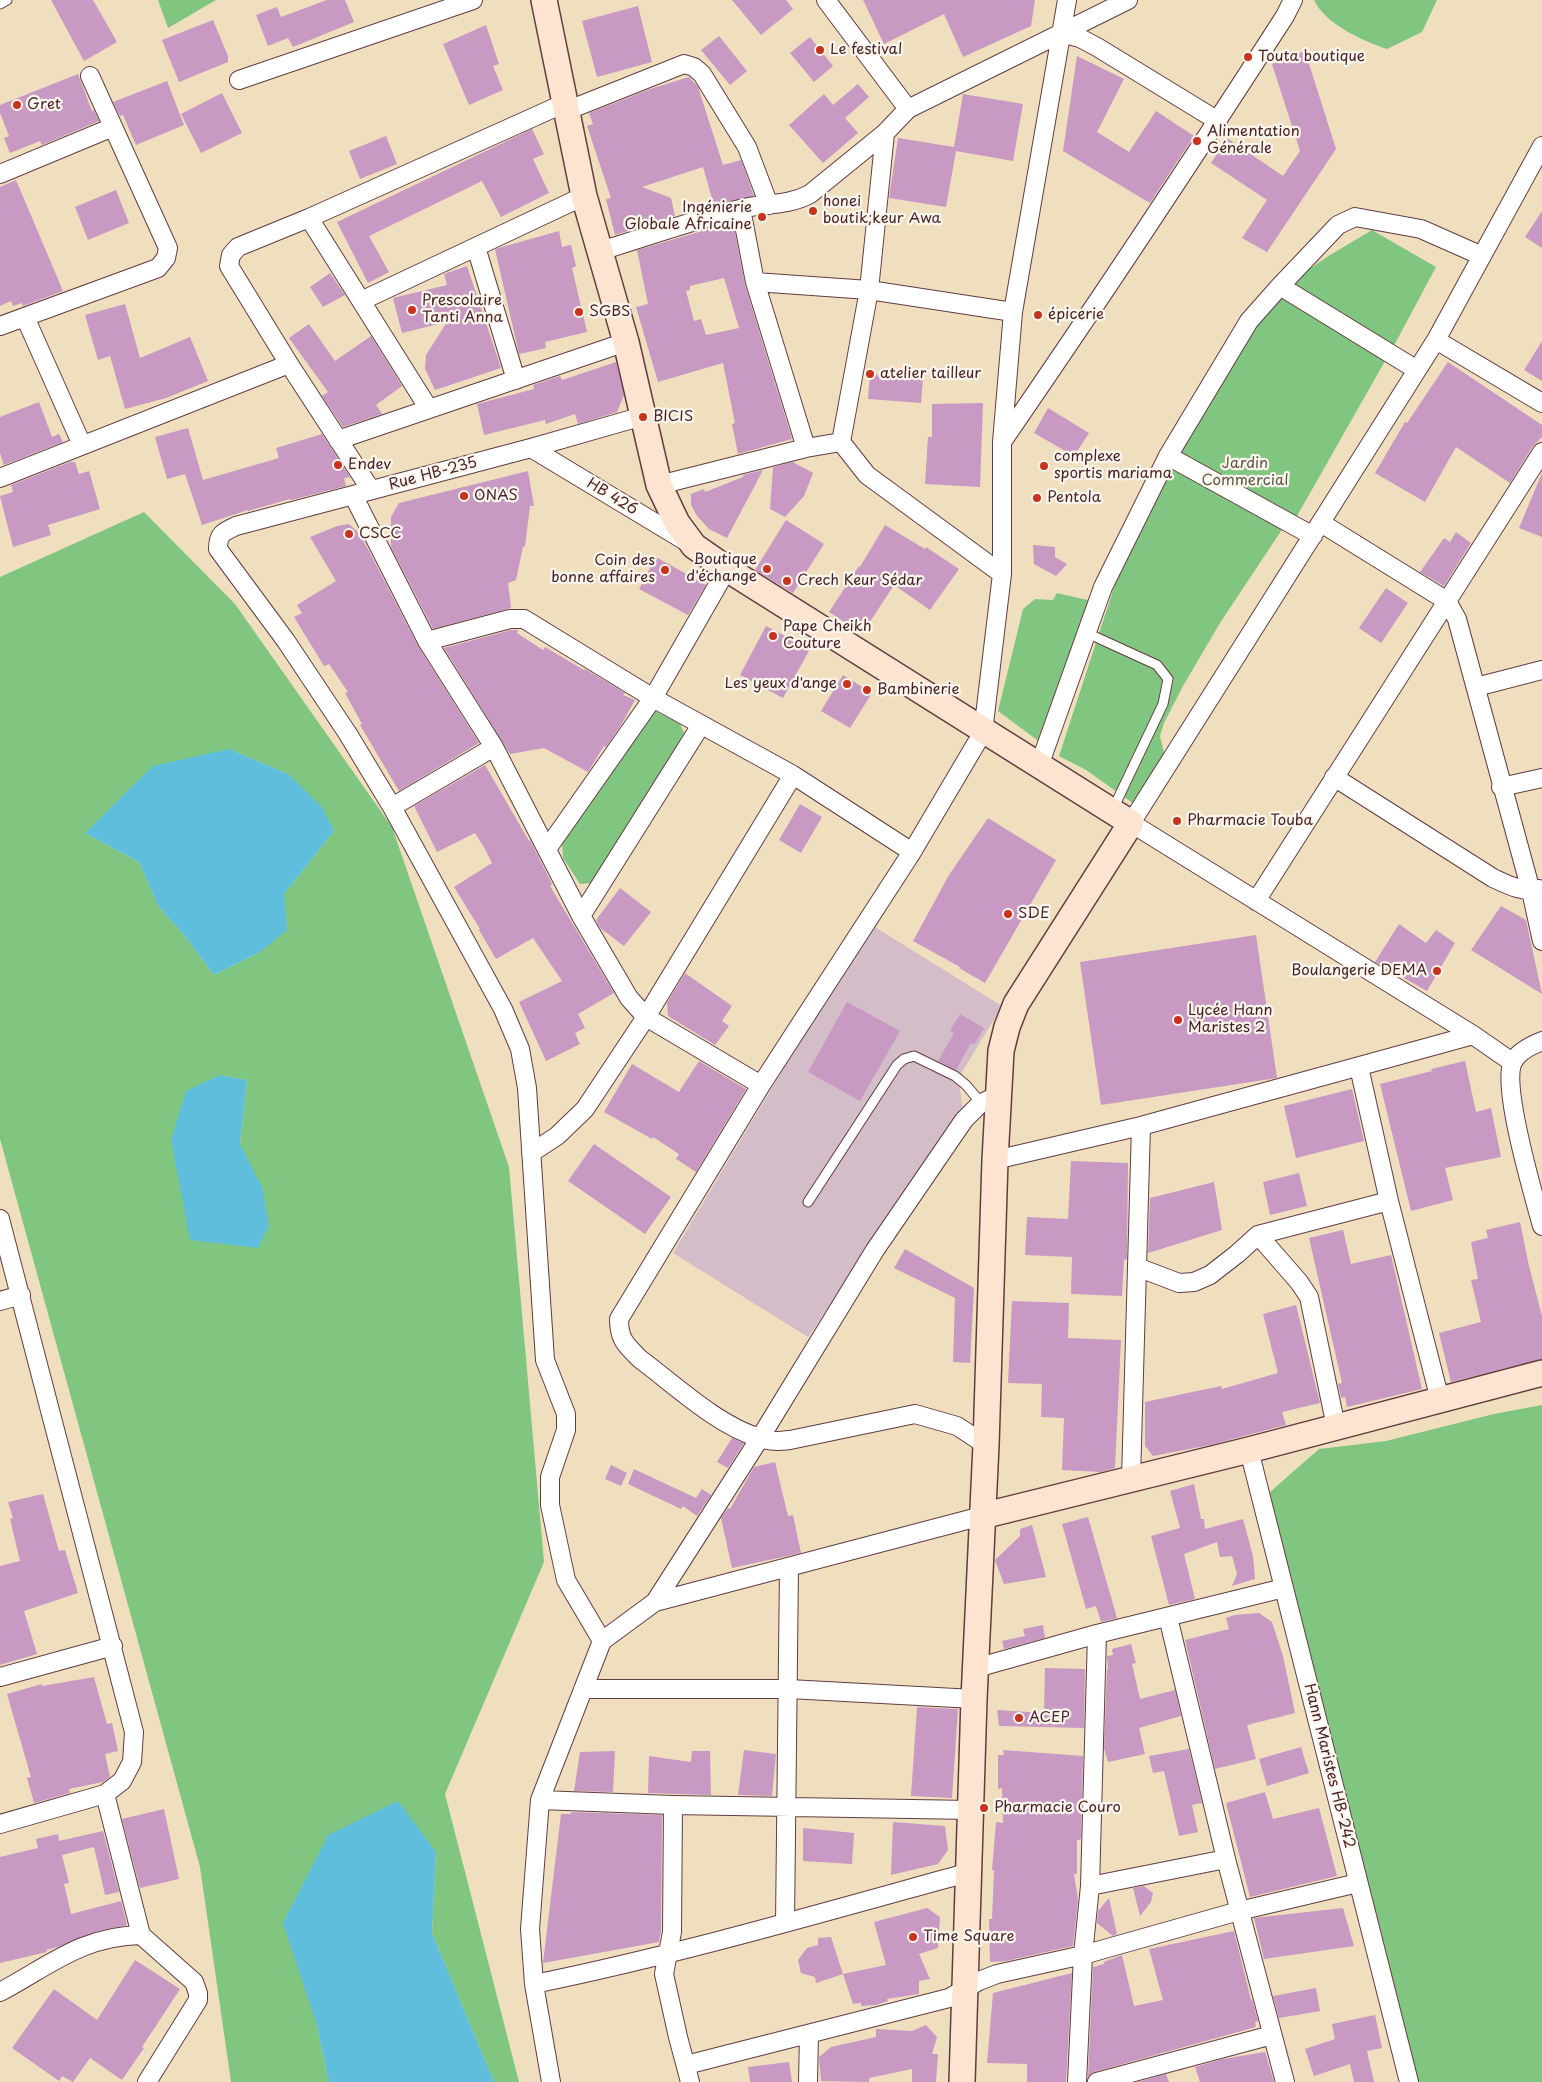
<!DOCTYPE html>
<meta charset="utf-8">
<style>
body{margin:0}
canvas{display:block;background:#efdfbf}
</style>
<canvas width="1542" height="2082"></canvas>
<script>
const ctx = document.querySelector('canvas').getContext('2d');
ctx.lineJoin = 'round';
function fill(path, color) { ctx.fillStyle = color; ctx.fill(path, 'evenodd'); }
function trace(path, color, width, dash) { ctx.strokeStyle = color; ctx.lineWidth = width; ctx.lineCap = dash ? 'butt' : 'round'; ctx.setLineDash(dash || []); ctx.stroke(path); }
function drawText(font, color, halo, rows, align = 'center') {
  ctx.font = font + ' "Playpen Sans",sans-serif'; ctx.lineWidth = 4.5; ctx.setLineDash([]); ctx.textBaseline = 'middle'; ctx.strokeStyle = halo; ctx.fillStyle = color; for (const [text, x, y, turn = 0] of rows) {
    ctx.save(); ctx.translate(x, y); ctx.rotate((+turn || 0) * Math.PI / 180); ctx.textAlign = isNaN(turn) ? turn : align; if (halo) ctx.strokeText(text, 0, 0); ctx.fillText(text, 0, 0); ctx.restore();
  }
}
fill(new Path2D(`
 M870,924L1002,1006L962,1072L960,1089L963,1112L808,1337L673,1253Z`), '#d2bdc8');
fill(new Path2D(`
 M158,0H216L168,28Z
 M1314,0H1437L1422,32L1387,49C1363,41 1325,24 1314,0Z
 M1372,230L1436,267L1397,340L1297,516L1283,528L1220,623L1183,686L1164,723L1160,736L1165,757L1134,804L1086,770L1059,756L1122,563L1166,472L1254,331L1277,291L1330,255Z
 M144,512L235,604L392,827L509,1167L544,1562L445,1794L519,2082H494L432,1933L436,1852L316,2022L329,2082H231L200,1867L0,1139V577ZM229,749L288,774L334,831L284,894L260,952L214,975L184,935L158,906L139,862L85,833ZM220,1075L247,1080L240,1144Z
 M1057,593L1092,601L1044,745L998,711L1023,609L1035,599L1053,600Z
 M655,711L680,724L685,735L591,883L580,884L563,858L562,843L647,713Z
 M1542,1405V2082H1413L1284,1571L1270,1492L1319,1449L1386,1441L1494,1414Z`), '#80c681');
fill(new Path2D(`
 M229,749L288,774L322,807L334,831L284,894L287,930L260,952L214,975L184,935L158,906L139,862L85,833L153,766Z
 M220,1075L247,1080L240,1144L262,1187L269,1225L258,1248L190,1240L171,1140L186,1091Z
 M398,1801L436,1852L432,1933L494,2082H329L316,2022L283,1923L328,1835Z`), '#5ebedc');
fill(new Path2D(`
 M51,0H93L117,42L84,61Z
 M327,0H345L354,22L293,47L288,38L268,46L256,15L277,7L281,17Z
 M732,0H786L793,9L761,35Z
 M863,0H1035L1031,26L963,57L944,14L884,44Z
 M638,6L652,62L597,77L582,21Z
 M213,20L228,56V62L179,82L162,40Z
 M486,25L499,64L493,66L503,90L469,105L443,44Z
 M719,36L747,71L730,85L701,50Z
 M810,37L833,66L814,82L790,53Z
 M1305,51L1336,149L1267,252L1242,238L1267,200L1211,163L1227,138L1283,176L1300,151L1272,64Z
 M1077,56L1124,79L1097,132L1129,152L1156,111L1194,136L1150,203L1063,151Z
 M78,74L92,111L94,110L99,121L42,145L40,141L10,153L4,138L9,136L0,113V105Z
 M689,77L698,87L723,165L741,160L754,196L714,205L703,167L642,187L671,198L675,216L615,235L606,199L611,198L587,126L593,124L589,113L650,89Z
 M167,81L184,125L136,145L123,115L120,116L113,102Z
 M858,84L869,97L845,118L858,133L823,163L789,125L824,94L833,105Z
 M222,93L242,133L201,153L181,114Z
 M963,94L1023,104L1013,161L956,151L946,207L889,198L898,138L954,147Z
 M532,129L544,154L533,159L549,193L501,217L482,181L369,236L389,272L368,283L337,222Z
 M386,136L397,164L360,179L349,151Z
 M16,180L63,291L23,306L22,303L13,306L11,301L0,306V187Z
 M116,190L129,223L88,240L75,207Z
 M1542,211V248L1525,237Z
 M733,222L745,285L792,439L738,454L732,424L735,423L723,363L658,382L636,307L648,304L637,250ZM724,278L739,328L706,335L701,319L694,321L686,291L690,290V286Z
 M559,231L562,247L571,245L576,266L572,268L587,332L545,342L546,348L519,354L495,249Z
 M467,266L501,368L435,390L425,369L426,355L447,322L402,333L393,298L447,285L444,274Z
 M330,273L345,295L323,307L310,287Z
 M125,304L140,358L190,337L208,381L166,398L125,409L110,356L98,360L85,315Z
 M309,324L335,361L371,336L402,386L376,405L382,414L343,427L322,396L328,392L289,338Z
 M1542,341V381L1524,370Z
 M616,362L624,395L617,412L578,424L575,414L546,424L545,420L484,435L477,404L534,389L533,385L560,376L562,380Z
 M1448,362L1542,425V437L1533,446L1510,483L1456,447L1425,502L1375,473L1405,422L1407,423Z
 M870,374L923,378L921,403L868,399Z
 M39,402L52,437L59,434L63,442L4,465L0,453V417Z
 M983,403L980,487L925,484L928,437H932V404Z
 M1048,408L1089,433L1074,456L1034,433Z
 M188,428L203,480L279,458L276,448L322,434L350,477L344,478L346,486L291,500L290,499L248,511V510L202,525L185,474L167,479L155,437Z
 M70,462H75L79,474L89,471L100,509L48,525L51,535L13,547L0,496L13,492L11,485Z
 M793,462L813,473L804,496L785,517L770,509L773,467Z
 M763,470L727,538L709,529L697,516L691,505V494L704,489L705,492L743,477V475Z
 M528,471L534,506H530L525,546L523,547L516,580L508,583L511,608L433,629L391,547V517L399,503Z
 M1542,473V537L1519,528Z
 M786,520L824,544L793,593L755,570Z
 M349,524L359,533L369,551L418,646L479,743L399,791L360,725L362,724L345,693L348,692L329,664L324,666L294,617L302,613L297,605L336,581L310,537L337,526Z
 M885,525L925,549L926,547L959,569L930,610L894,585L862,634L829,612L859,566L860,567Z
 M1456,532L1471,543L1444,586L1420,572L1444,538L1450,542Z
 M1033,545L1055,547V557L1067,564L1056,576L1034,564Z
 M656,557L706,585L688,615L639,589Z
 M1386,588L1408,603L1381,643L1359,628Z
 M766,626L810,649L783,698L740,675Z
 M511,630H518L517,633L543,650L545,647L584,670L585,669L625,693L623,695L635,700L621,725L606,747L604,746L588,772L544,748L510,754L444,648Z
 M843,675L872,693L850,728L821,711Z
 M485,765L529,841L530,840L552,884L550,886L614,993L578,1014L585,1028L575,1033L580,1044L546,1061L519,1002L562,981L533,938L496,959L479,930L480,929L454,887L492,863L485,849L475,833L437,852L414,806Z
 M800,804L822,817L801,853L779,840Z
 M988,818L1056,860L985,983L959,968L960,967L913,941L949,875Z
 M620,888L651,912L624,946L600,928L596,920Z
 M1501,906L1526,920L1542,994L1471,950Z
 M1399,924L1426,943L1436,930L1455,943L1427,991L1375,962Z
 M1256,935L1277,1078L1101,1105L1080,962Z
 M685,973L732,1006L722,1021L729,1026L715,1045L668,1016L667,1003Z
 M847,1002L900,1031L860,1101L808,1072Z
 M960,1014L984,1028L974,1045L971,1043L956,1070L938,1061L954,1033L950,1031Z
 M699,1061L746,1089L696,1172L676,1159L679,1154L653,1137L652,1139L604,1112L632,1064L679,1092Z
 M1465,1061L1476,1112L1491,1108L1501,1157L1445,1168L1453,1200L1411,1211L1380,1084L1432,1071L1431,1069Z
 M1352,1089L1364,1141L1296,1158L1284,1106Z
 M594,1144L671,1197L645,1234L568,1181Z
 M1071,1161L1128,1163L1127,1259L1124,1260L1122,1296L1071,1294L1072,1257L1025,1255L1027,1217L1068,1219Z
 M1299,1173L1307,1206L1270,1215L1263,1182Z
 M1214,1182L1222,1230L1148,1253L1150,1198Z
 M1520,1222L1529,1266L1542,1316V1359L1451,1382L1439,1333L1481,1322L1471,1280L1478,1279L1471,1242L1488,1238L1486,1230Z
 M1343,1230L1351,1264L1391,1255L1422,1389L1347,1407L1345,1397L1341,1398L1338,1384L1342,1383L1309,1238Z
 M905,1249L974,1288L970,1363L953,1362L955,1298L894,1268Z
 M1012,1301L1069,1303L1068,1338L1121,1340L1115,1468L1101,1472L1062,1470L1064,1418L1041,1417L1042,1384L1008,1383Z
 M1296,1305L1320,1403L1282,1412L1286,1425L1210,1445L1153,1456L1145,1446V1402L1221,1386L1222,1389L1278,1373L1263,1314Z
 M732,1438L744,1443L728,1468L717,1462Z
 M775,1462L788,1516L793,1515L801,1553L732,1568L721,1518L728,1508L730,1509L754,1467Z
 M611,1465L627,1473L621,1486L605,1479Z
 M634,1469L696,1498L702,1489L711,1495L697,1516L683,1506L681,1509L628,1484Z
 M1194,1484L1201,1519H1204L1205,1529L1243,1519L1253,1556L1255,1579L1232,1586L1237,1574L1232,1556L1220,1557L1217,1542L1184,1554L1195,1599L1169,1605L1151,1536L1180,1528L1170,1491Z
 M43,1494L59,1551L65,1550L78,1593L24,1611L37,1654L0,1665V1566L20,1561L10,1519L13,1518L8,1502Z
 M1088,1517L1117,1618L1101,1622L1096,1606L1086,1609L1062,1524Z
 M1032,1525L1046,1577L1004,1584L995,1560L1020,1536V1529Z
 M1259,1613L1272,1622L1283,1656L1295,1713L1247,1725L1256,1759L1215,1769L1185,1640L1229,1629L1226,1618L1234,1615Z
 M1043,1625L1045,1638L1004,1649L1002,1641L1025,1636L1023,1629Z
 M1131,1644L1136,1663L1132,1664L1140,1699L1175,1690L1181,1716L1139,1728L1145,1754L1108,1762L1104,1748L1107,1669H1108L1107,1656L1113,1655L1112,1649Z
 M1045,1668L1085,1669L1084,1728L999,1726L997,1710L1044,1713Z
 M94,1677L107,1724L112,1723L118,1751L105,1754L110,1777L103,1782L69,1789L70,1793L34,1803L27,1778L31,1777L7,1694L42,1684V1686Z
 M917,1707L958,1709L952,1798L911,1796Z
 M1301,1747L1309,1773L1267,1786L1259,1759Z
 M1189,1749L1202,1803L1192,1805L1198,1832L1179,1836L1164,1771L1153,1773L1149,1756Z
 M744,1750L776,1754L772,1796L738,1795Z
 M1003,1750L1083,1756L1081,1837L1080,1840H1077V1874H1074L1078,1900L1073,1946L1006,1961L990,1962L989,1919H992L994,1870H992L996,1822L1003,1823L1002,1788L998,1789V1755H1004Z
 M615,1751L613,1792L574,1791L580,1752Z
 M692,1751H710L711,1795L648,1793L649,1756L691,1762Z
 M1265,1792L1273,1819L1319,1808L1337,1876L1250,1897L1226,1803Z
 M164,1809L179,1879L140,1888L122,1819Z
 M571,1812L662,1815L661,1931L659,1942L543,1963L561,1814H571Z
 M893,1822L945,1826L948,1850L938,1864L891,1875Z
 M803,1828L854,1833L852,1864L803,1861Z
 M103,1831L119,1892L105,1895L94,1847L62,1855L69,1883L64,1884L71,1914L121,1901L127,1925L98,1931L58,1947L46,1950L47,1952L0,1963V1857L38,1848L36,1839L58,1834L59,1841Z
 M1144,1886L1153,1893L1151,1902L1140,1916L1133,1888Z
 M1109,1898L1117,1934L1113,1936L1097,1923L1098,1911Z
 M927,1908L940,1917L938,1948L919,1954L930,1979L919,1981V1994L887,1999L888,2001L876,2005L861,2006V2003L853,2004L843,1974L886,1965L874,1922Z
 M1343,1908L1354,1946L1264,1959L1254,1918Z
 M1234,1931L1251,2000L1252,1999L1258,2021L1255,2022L1256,2027L1094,2072L1088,2077L1093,1967L1104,1964V1962L1122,1955L1134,2006L1163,2000L1149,1949Z
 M831,1937L843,1974L816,1983L815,1977L801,1973L798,1960L807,1948L818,1945V1938Z
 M135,1960L180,1989L142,2047L144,2048L122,2080L90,2058L73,2082L62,2076L59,2081L12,2048L54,1989L97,2020Z
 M1072,1973L1066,2082H1027V2064L987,2063L993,1993Z
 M1316,1988L1320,2011L1279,2018L1273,1996Z
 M1375,2015L1382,2048L1367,2051L1374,2082H1354L1350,2064L1314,2076L1305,2049L1335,2039L1332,2024Z
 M926,2025L937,2037L932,2054H938L936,2082H912V2069L869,2078V2082L821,2081L819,2057L831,2047L876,2037V2029L912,2031Z
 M1265,2052L1274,2082H1200L1195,2067L1223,2059Z
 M789,2062L792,2082H750L748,2067Z
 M1166,2074L1169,2082H1138Z`), '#c899c3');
const lane = new Path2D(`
 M0,4L7,0
 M1087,633L1157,665L1168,679L1163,704L1113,809
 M808,1202L897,1065L904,1059L914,1056L955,1076L966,1085L981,1103`);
const street = new Path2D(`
 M826,0L908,109
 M1061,33L1080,38L1097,47L1218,121
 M239,80L473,0
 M566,111L684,64L694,67L702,74L747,147L769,205
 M885,133L869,290L841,442L867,475L1002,574
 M0,174L113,127
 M741,209L755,282L806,448
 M309,218L429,409
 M476,247L516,380
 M600,251C646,237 693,220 740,209C764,203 788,206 810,194L885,133L908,109L1128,0
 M755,282L869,290L1013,312
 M1280,286L1417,370
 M361,301L584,196
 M25,317L82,445
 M0,326L158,268L166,258L168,248L90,76
 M1436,340L1542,403
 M338,440L626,342
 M1002,442C1099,301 1193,159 1285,16L1293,0
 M531,448L687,542
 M1168,456L1313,536
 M0,478L289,364
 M659,485L806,448L841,442
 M371,490L289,364L229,266L231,255L238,247L309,218L565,103
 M353,495L427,641L494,747L581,916L629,998L646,1017L761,1085
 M1321,523L1447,601L1457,619L1531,891L1542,941
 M427,641L510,619H524L653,698L793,775L912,852
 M1476,687L1542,670
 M1039,766L1103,587L1168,456L1249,321L1280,286L1338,225L1355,217L1421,229L1482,256
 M1334,777L1493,878C1508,885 1523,893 1539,889
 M1501,787L1542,778
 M392,807L494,747
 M547,849L653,698L727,569
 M1256,901L1542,452
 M581,916L701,725
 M1542,1041C1532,1045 1516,1053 1512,1064C1503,1092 1533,1193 1542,1226
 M1512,1062L1473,1035L1131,823L1436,340L1542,146
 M1359,1067L1389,1201L1440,1400
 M531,1153L557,1136L585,1109L646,1017L793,775
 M995,1160L1141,1126L1473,1035
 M0,1219L134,1732L132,1762L122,1781L105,1794L0,1824
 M1258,1235L1299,1282L1309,1297L1336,1427
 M1137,1267L1179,1283L1194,1282L1210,1275L1237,1254L1258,1235L1389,1201
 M0,1301L21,1295
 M986,1445L957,1426L915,1414L790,1440C780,1441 770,1442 760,1438C718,1426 675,1385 640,1359C626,1345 619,1340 619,1319L761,1085L912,852L983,732L1002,574V442L1013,312L1067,0
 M1249,1450L1409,2082
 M1131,1479L1141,1126
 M655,1602L760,1438L875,1250L964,1120L981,1103L1000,1095
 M1168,1617L1226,1859L1285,2082
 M602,1641L566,1580L550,1505V1477L566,1430V1414L545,1360L527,1088L520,1049L503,1009L392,807L348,734L286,641L218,549C218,534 223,532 236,526L531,448L643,416
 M976,1668L1097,1634L1284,1588
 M0,1677L113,1646
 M583,1689H789L974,1699
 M105,1794L141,1935L194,1982L198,1993V2000L147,2082
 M540,1800L673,1805L971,1810
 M673,1805L672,1932L664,1974L678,2037L690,2082
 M1090,1886L1226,1859
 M785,1923L789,1567
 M534,1984C681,1954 825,1912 970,1872
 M0,1992C49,1966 82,1936 141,1935
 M686,2065L949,1998L979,1981L997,1974L1083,1955L1239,1911L1358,1883
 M551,2082L534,1984L530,1929L540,1800L602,1641L655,1602L982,1516
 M808,2082L809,2034
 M1077,2082L1083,1955L1090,1886L1097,1634
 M1097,2082L1272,2035`);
const secondary = new Path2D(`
 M544,0L584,196L626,342L659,485L677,523L694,546L727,569L1131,823L1016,1004L1007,1027L1001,1051L995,1160L986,1445L974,1699L962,2082
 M982,1516L1249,1450L1542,1373`);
trace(lane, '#633c41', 11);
trace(street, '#633c41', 20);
trace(secondary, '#633c41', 28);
trace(lane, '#fff', 9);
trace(street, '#fff', 18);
trace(secondary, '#fde4d0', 25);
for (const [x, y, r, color] of [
 [820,50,5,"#c8321e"],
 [1248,57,5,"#c8321e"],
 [17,105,5,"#c8321e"],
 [1197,141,5,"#c8321e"],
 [813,211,5,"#c8321e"],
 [762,217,5,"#c8321e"],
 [412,310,5,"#c8321e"],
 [579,312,5,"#c8321e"],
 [1038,315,5,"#c8321e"],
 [870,374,5,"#c8321e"],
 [643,417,5,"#c8321e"],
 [338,465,5,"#c8321e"],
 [1044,466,5,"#c8321e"],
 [464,496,5,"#c8321e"],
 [1037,498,5,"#c8321e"],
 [349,534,5,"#c8321e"],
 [767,569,5,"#c8321e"],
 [665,570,5,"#c8321e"],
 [787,581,5,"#c8321e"],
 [773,636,5,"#c8321e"],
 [847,684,5,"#c8321e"],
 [867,690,5,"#c8321e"],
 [1177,821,5,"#c8321e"],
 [1008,914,5,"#c8321e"],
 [1437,971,5,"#c8321e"],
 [1178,1020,5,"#c8321e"],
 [1019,1718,5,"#c8321e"],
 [984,1808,5,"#c8321e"],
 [913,1937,5,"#c8321e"]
]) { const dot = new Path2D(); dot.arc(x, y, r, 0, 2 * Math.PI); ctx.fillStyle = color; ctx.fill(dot); trace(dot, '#fbf7ec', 2); }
drawText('15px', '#4a1f2b', '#fbf7ec', [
 ["Le festival",830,50],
 ["Touta boutique",1258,57],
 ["Gret",27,105],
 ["Alimentation",1207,132],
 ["Générale",1207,149],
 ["honei",823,202],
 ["boutik;keur Awa",823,219],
 ["Ingénierie",752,208,"right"],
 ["Globale Africaine",752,225,"right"],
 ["Prescolaire",422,301],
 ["Tanti Anna",422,318],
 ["SGBS",589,312],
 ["épicerie",1048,315],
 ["atelier tailleur",880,374],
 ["BICIS",653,417],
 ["complexe",1054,457],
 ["sportis mariama",1054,474],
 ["Endev",348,465],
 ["ONAS",474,496],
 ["Pentola",1047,498],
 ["CSCC",359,534],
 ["Boutique",757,560,"right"],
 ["d'échange",757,577,"right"],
 ["Coin des",655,561,"right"],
 ["bonne affaires",655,578,"right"],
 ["Crech Keur Sédar",797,581],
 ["Pape Cheikh",783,627],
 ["Couture",783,644],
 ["Les yeux d'ange",837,684,"right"],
 ["Bambinerie",877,690],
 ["Pharmacie Touba",1187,821],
 ["SDE",1018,914],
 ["Boulangerie DEMA",1427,971,"right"],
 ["Lycée Hann",1188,1011],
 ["Maristes 2",1188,1028],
 ["ACEP",1029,1718],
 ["Pharmacie Couro",994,1808],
 ["Time Square",923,1937]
], 'left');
drawText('15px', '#5d5949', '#fbf7ec', [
 ["Jardin",1245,464],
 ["Commercial",1245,481]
]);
drawText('15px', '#4a1f2b', '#fbf7ec', [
 ["Rue HB-235",433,474,-15],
 ["HB 426",612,497,31],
 ["Hann Maristes HB-242",1329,1766,76]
]);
</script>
